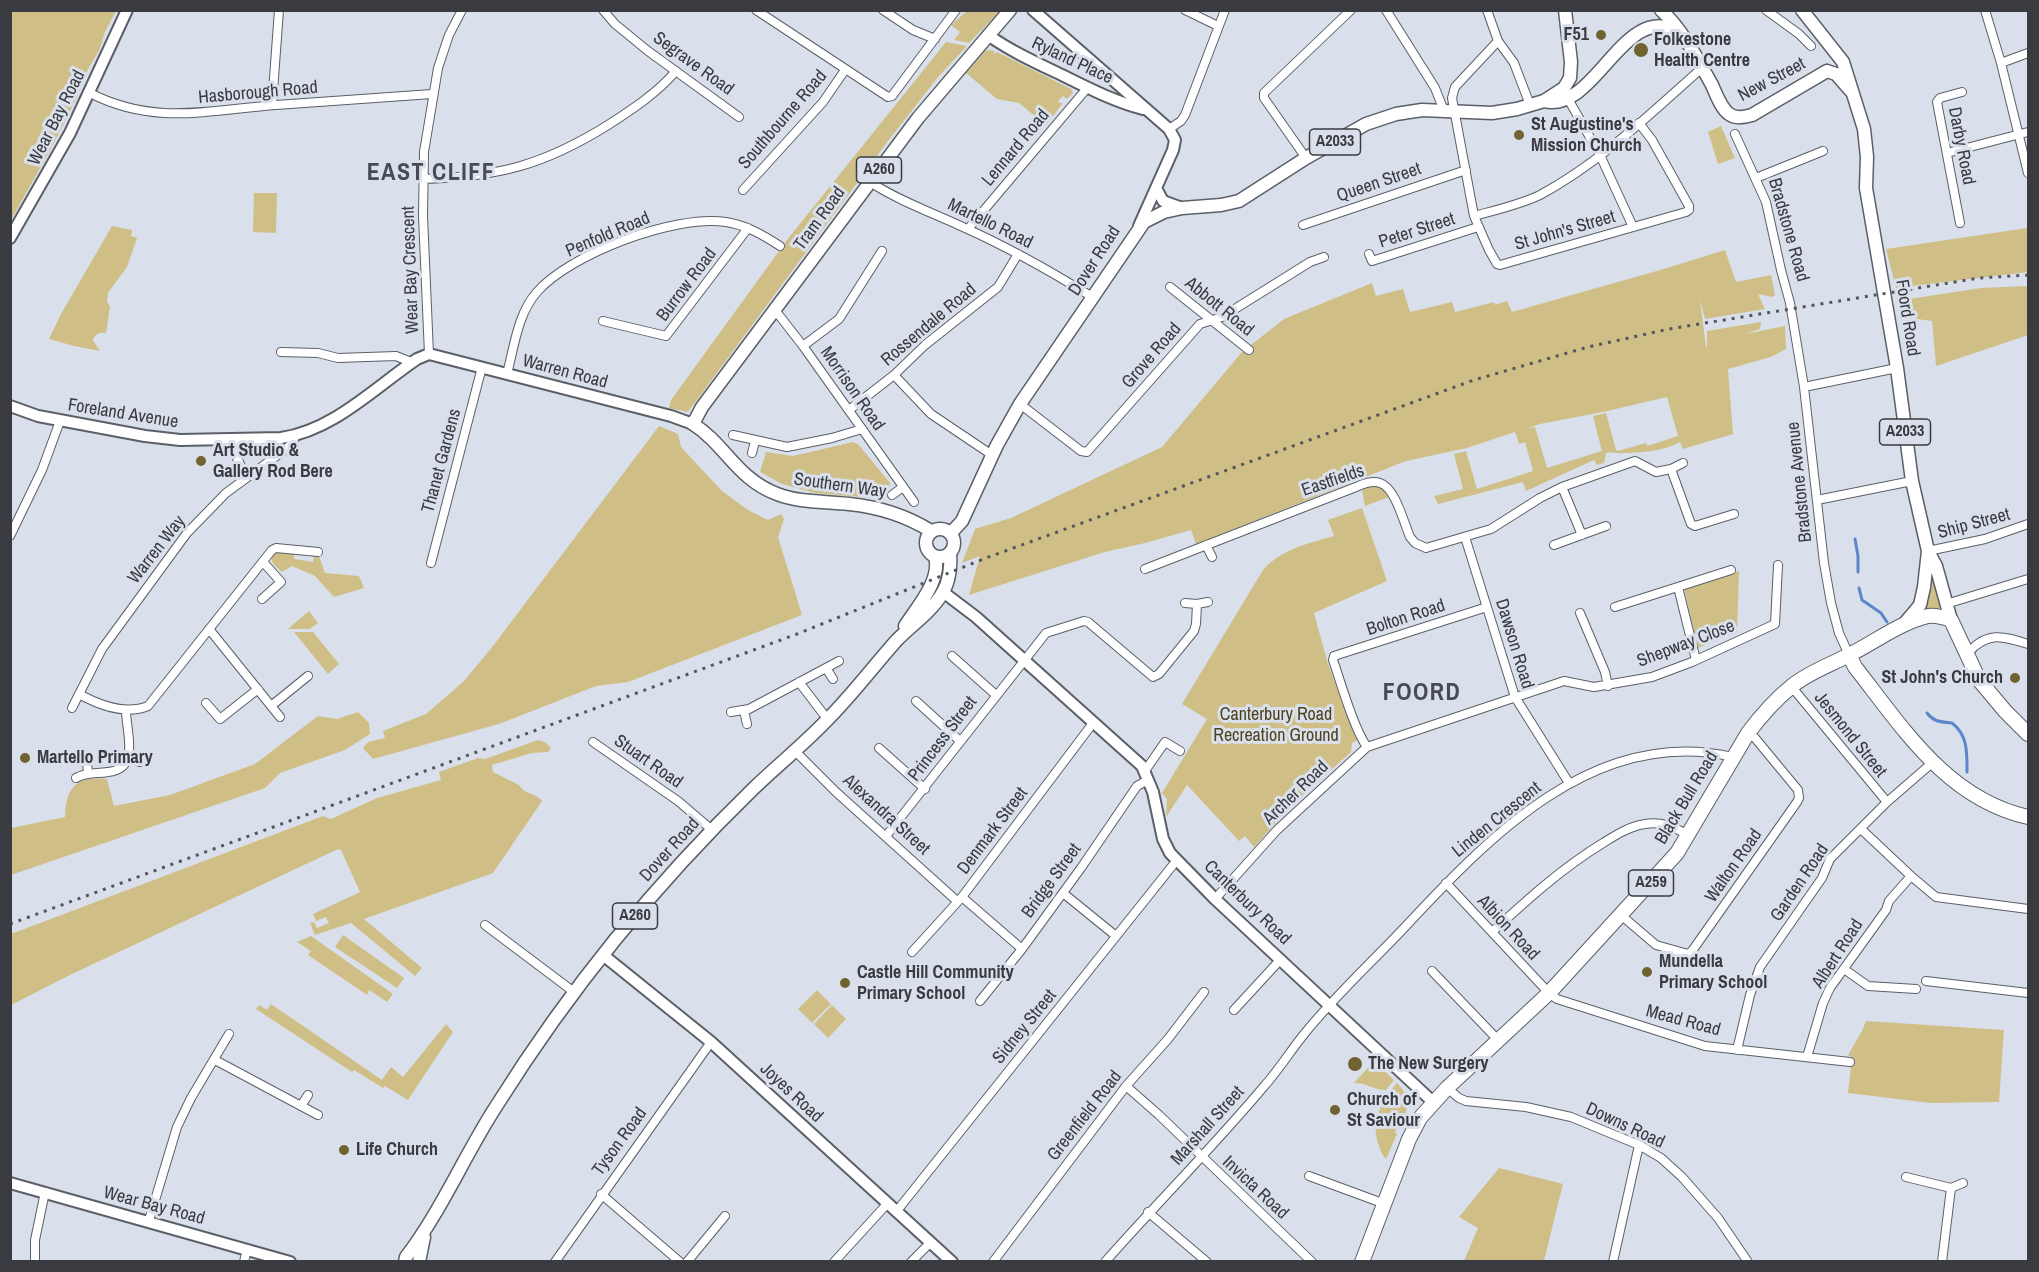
<!DOCTYPE html>
<style>
body{margin:0}
#map{position:relative;width:2039px;height:1272px;overflow:hidden;background:#dae0eb;font-family:"Archivo Narrow",sans-serif}
canvas{display:block}
.frame{position:absolute;inset:0;border:12px solid #393b40;pointer-events:none}
</style>
<div id="map">
<canvas width="2039" height="1272"></canvas>
<div class="frame"></div>
</div>
<script>
const ctx = document.querySelector('canvas').getContext('2d');
ctx.lineJoin = 'round';
function fill(path, color) { ctx.fillStyle = color; ctx.fill(path, 'evenodd'); }
function trace(path, color, width, dash) { ctx.strokeStyle = color; ctx.lineWidth = width; ctx.lineCap = dash ? 'butt' : 'round'; ctx.setLineDash(dash || []); ctx.stroke(path); }
function drawText(font, color, halo, rows, align = 'center') {
  ctx.font = font + ' "Archivo Narrow",sans-serif'; ctx.lineWidth = 6; ctx.setLineDash([]); ctx.textBaseline = 'middle'; ctx.strokeStyle = halo; ctx.fillStyle = color; for (const [text, x, y, turn = 0] of rows) {
    ctx.save(); ctx.translate(x, y); ctx.rotate((+turn || 0) * Math.PI / 180); ctx.textAlign = isNaN(turn) ? turn : align; if (halo) ctx.strokeText(text, 0, 0); ctx.fillText(text, 0, 0); ctx.restore();
  }
}
fill(new Path2D(`
 M10,11H116L105,32L99,51L88,69L77,97L54,143L11,220Z
 M967,11H1000L969,43L954,40L960,32L951,25Z
 M946,42L967,46L939,76L888,141L688,412L669,408L671,400L787,240Z
 M986,50L994,51V54L997,52L1071,89L1073,93L1067,99L1063,96L1058,101L1059,103H1063L1046,125L1019,103L997,99L966,73Z
 M1721,126L1735,158L1718,164L1708,132Z
 M254,193H277L276,233L253,232Z
 M112,226L132,230L131,236L137,238L127,267L108,293L107,301L110,307L106,333C100,332 95,334 93,340L100,351L74,346L49,339L61,314Z
 M2027,228L2028,272L1896,288L1886,249Z
 M1725,250L1736,282L1771,275L1775,295L1772,297L1758,294L1765,309L1705,319L1700,300L1706,347H1707V331L1761,322L1760,329L1745,334L1785,326L1786,349L1771,357L1728,369L1733,434L1683,449L1680,442C1663,452 1642,452 1624,453C1617,454 1613,451 1606,453L1604,463L1597,465L1594,460L1526,491L1523,482L1438,504L1434,496L1463,489L1454,454L1466,451L1477,489L1533,471L1525,442L1519,444L1515,432L1467,448L1406,461L1196,544L1191,530L1145,543L1105,552L969,595L980,556L962,563L975,529L1011,518L1162,447L1242,352L1284,319L1372,283L1376,296L1403,289L1410,312L1452,302L1455,312L1494,302L1495,305L1507,301L1512,312L1667,268ZM1667,397L1678,436L1647,446L1646,443L1618,451L1616,450L1606,413L1593,416L1602,451L1547,468L1535,427L1526,429L1540,424L1603,412Z
 M2028,286V335L1936,366L1932,321L1901,317L1896,301L1981,288Z
 M659,426L678,434L681,447L722,491L748,510L768,520L781,514L784,519L778,537L802,615L628,682L596,686L499,724L373,759L363,748L368,742L385,738L383,731L426,714L464,681L493,646Z
 M853,442L858,444L890,483L889,487L874,498L815,493L782,484L760,472L766,452L793,456Z
 M1375,486L1382,488L1389,497L1365,506L1362,491L1367,487Z
 M1362,508L1387,581L1314,613L1328,664L1357,740L1352,743L1351,752L1292,805L1254,847L1245,836L1239,841L1187,785L1166,817L1167,799L1162,793L1207,719L1182,704L1263,570C1281,549 1310,543 1334,536L1328,520Z
 M283,552L294,554V559L313,562L314,555L319,556L325,573L359,576L364,588L334,597L315,576L292,566L282,572C275,566 269,562 273,553Z
 M1739,571L1737,632L1698,648L1684,588Z
 M1930,578H1933L1940,608L1924,609Z
 M309,611L318,623L310,629H288Z
 M294,632H313L339,664L328,674Z
 M358,712L369,723L370,734L345,750L280,773L265,788L11,875V828L65,817C66,787 76,776 107,779L114,806L170,795L255,764L318,716L337,719Z
 M538,740L545,742L551,748L548,752L532,753L492,765L493,772L519,785C524,794 536,793 542,801L493,873L364,919L422,968L415,976L351,923L315,935L310,923L314,922L317,928L329,923L326,917L316,921L313,914L360,892L341,850L338,849L72,974L11,1005V934L323,816L331,819L377,798L441,780L439,772L478,758L485,759Z
 M343,935L404,978L397,988L335,947Z
 M311,936L393,994L387,1002L369,990L367,995L308,955L311,951L297,942Z
 M817,990L831,1004L812,1023L798,1009Z
 M271,1004L382,1080L391,1067L403,1077L446,1024L453,1032L408,1100L385,1086L383,1088L354,1070L352,1072L256,1009L259,1005L267,1010Z
 M832,1005L846,1019L828,1038L814,1024Z
 M1866,1021L2004,1030L1999,1102L1931,1103L1848,1093L1852,1057L1848,1055L1862,1031Z
 M1374,1061L1394,1080L1386,1090C1374,1090 1367,1083 1354,1083Z
 M1397,1083C1413,1098 1407,1111 1399,1129L1397,1128L1395,1132L1397,1134L1386,1159C1382,1155 1381,1152 1379,1146C1370,1121 1381,1102 1397,1083Z
 M1499,1168L1563,1184L1544,1261H1464L1478,1228L1459,1217Z`), '#cfbf86');
trace(new Path2D(`
 M1855,539L1858,556V572
 M1859,588L1862,600L1881,613L1887,622
 M1927,713C1934,722 1941,722 1952,723C1968,735 1967,753 1967,772`), '#5c86ca', 3);
const street = new Path2D(`
 M603,10L615,24L648,51L739,117
 M756,10L888,97L892,96L956,10
 M883,10L913,30L935,39
 M1185,10L1218,26
 M1386,10L1435,88L1444,111
 M1487,10L1498,41L1514,63L1530,105
 M1766,10L1799,34L1811,46
 M1985,10L2001,63L2028,173
 M1498,41L1455,87L1452,98L1474,216L1489,250L1497,264L1500,265L1686,212L1689,210V206L1652,140L1639,123
 M2001,63L2028,53
 M90,93C154,126 209,110 276,105C328,101 380,98 432,94
 M1567,97L1600,155L1633,227
 M272,105L279,10
 M1169,129L1181,121L1185,115L1225,10
 M1735,134L1766,202L1781,270L1790,303L1804,387L1824,563L1831,603L1839,633L1849,655
 M1947,153L2028,132
 M1306,158L1264,98V93L1351,10
 M1756,178L1823,151
 M423,179C498,177 544,165 608,125C633,109 657,93 676,71
 M870,182C899,201 933,213 965,228C1010,248 1052,272 1094,298
 M743,190L823,102L845,70
 M1474,216C1496,210 1519,205 1540,195C1600,163 1651,113 1702,68
 M1960,223L1937,102L1940,98L1962,92
 M1303,225L1466,170
 M968,229L1088,87
 M1369,254L1372,261L1478,227
 M1170,287L1249,350
 M775,310L803,346L914,502
 M603,321L666,336L748,228
 M803,346L839,319L882,251
 M281,352L318,353L338,358L396,356L411,362
 M429,354L423,216L424,152L438,68L449,35L462,10
 M507,374C514,347 518,313 537,292C570,254 675,214 726,222C746,225 763,235 780,246
 M894,375L931,414L992,455
 M1804,387L1897,368
 M1020,404L1081,451L1087,452L1200,324L1222,317L1310,262L1324,257
 M849,410L894,375L925,345L998,287L1018,254
 M733,435L787,447L832,438L862,429
 M232,440L237,458L246,477
 M752,453L755,441
 M1671,469L1683,463
 M1562,487L1582,535
 M892,495L903,487
 M1817,500L1912,481
 M10,536L42,470L60,421
 M1465,537L1515,697L1569,783
 M1206,545L1212,557
 M1554,545L1606,526
 M1928,551L1985,539L2028,524
 M431,563L482,367
 M1145,569L1356,487C1363,484 1372,480 1380,483C1395,487 1404,523 1410,537L1415,543L1426,548L1491,529L1540,498L1562,487L1635,461L1656,472L1671,469L1691,524L1695,526L1734,514
 M1678,587L1696,660
 M262,599L281,582L263,562
 M1185,603L1197,604L1208,602
 M1946,604L2028,579
 M1615,607L1731,570
 M1580,613L1605,672L1608,686
 M209,629L280,717
 M1968,653C1987,631 2003,636 2028,644
 M952,656L996,695
 M826,668L833,679
 M799,682L828,720
 M1791,686L1887,802
 M79,694C99,705 126,715 148,706L272,550L276,548L318,552
 M916,701L960,741
 M206,703L220,719L258,689
 M271,706L308,676
 M72,708L102,649L187,533L226,493L286,449L293,442L295,436
 M744,711L747,724
 M731,712L749,709L839,661
 M593,742L678,801L712,830
 M1367,747C1354,729 1341,683 1333,660L1334,656L1487,607
 M879,748L925,789
 M795,751L836,792L957,901
 M129,758L140,762
 M87,763L88,773
 M1145,771L1165,742L1180,751
 M76,778C87,772 96,774 108,772C141,768 126,733 126,710
 M1861,829L1911,876L1936,897L2028,909
 M886,836L1046,633L1084,621L1088,622L1153,677L1159,674L1194,631L1196,624L1197,604
 M1446,883L1549,993L1557,999L1705,1046L1850,1062
 M1063,893L1116,936
 M962,897L1022,949
 M1215,899L1277,830L1367,747L1564,681L1594,687L1652,677L1692,662L1775,624L1778,565
 M1622,916L1656,945L1688,954L1692,951L1797,802L1799,798L1798,790L1755,738L1748,733
 M485,925L574,992
 M1492,932C1527,900 1562,868 1603,843C1616,835 1630,826 1645,824C1661,821 1674,827 1688,835
 M912,952L962,897L1093,723
 M1844,969L1868,986L1916,989
 M1432,971L1499,1041
 M1926,981L2028,993
 M980,1001L1022,949L1081,868L1137,786L1148,780
 M1234,1010L1280,960
 M1737,1050L1750,995L1760,967L1822,878L1830,859L1887,802L1932,763
 M1807,1057L1823,1003L1830,988L1886,910L1889,901L1911,876
 M215,1060L318,1115
 M1126,1086L1159,1115L1312,1262
 M1447,1088L1459,1098L1466,1101L1526,1107L1571,1117L1639,1145L1661,1158L1682,1177L1718,1218L1748,1262
 M301,1106L308,1095
 M1309,1176L1385,1204
 M1906,1177L1951,1188L1963,1183
 M601,1194L680,1262
 M896,1212L1177,860
 M1148,1212L1207,1262
 M149,1220L177,1127L191,1098L229,1034
 M35,1262V1240L45,1192
 M244,1262L247,1249
 M555,1262L711,1042
 M687,1262L725,1216
 M834,1262L887,1204
 M911,1262L931,1242
 M993,1262L1126,1086L1168,1039L1204,992
 M1105,1262C1158,1202 1215,1145 1266,1084C1280,1068 1291,1050 1305,1033C1335,996 1371,963 1404,928C1489,837 1595,725 1733,757
 M1613,1262L1639,1145
 M1942,1262L1951,1188`);
const secondary = new Path2D(`
 M1033,10L1169,129L1175,140L1173,150L1139,226
 M988,35C1012,52 1039,64 1066,77C1090,89 1116,102 1143,109
 M1156,188L1163,201L1182,208
 M10,238L70,133L127,10
 M10,406L38,416L145,436L180,440L281,438C334,430 374,388 417,359L429,354L671,416L693,424
 M943,592L976,617L1142,766L1153,792L1163,839L1170,853L1215,899L1433,1102
 M603,955L711,1042L952,1262
 M10,1183L290,1262`);
const primary = new Path2D(`
 M1661,10C1683,30 1698,60 1712,85C1716,94 1721,108 1729,114C1736,119 1744,117 1752,115L1827,71
 M1802,10L1843,62L1864,129L1867,157L1866,188L1897,368L1912,481L1928,551L1936,566L1951,620
 M1827,71L1836,74L1851,91
 M1544,101C1595,114 1624,0 1678,32
 M926 543a14 14 0 1 1 28 0a14 14 0 1 1-28 0Z
 M931,531C905,515 879,507 849,504C824,501 800,503 777,494C737,479 725,444 693,424L702,407L918,118L1010,10
 M951,533L962,521L997,445L1020,404L1144,222L1164,212L1182,208L1221,205L1239,201L1306,158L1366,124L1396,114L1422,110L1492,113L1517,109L1544,101L1564,88L1570,78L1571,62L1565,10
 M1904,624L1920,605L1924,587L1928,551
 M905,626C917,607 942,580 935,556
 M405,1262L406,1257C442,1210 465,1154 497,1105C569,990 656,883 754,788C778,765 804,744 827,720C852,695 873,667 896,641C911,625 932,612 943,592C950,580 951,567 950,553
 M419,1262L424,1237`);
const highway = new Path2D(`
 M1849,655L1855,667C1903,728 1947,799 2028,817
 M1362,1262L1409,1139L1420,1118L1447,1088L1549,993L1677,853L1748,733C1760,717 1776,699 1792,686C1809,672 1830,665 1849,655C1875,642 1899,623 1928,616C1936,615 1943,617 1951,620L1979,680L2005,711L2028,734`);
trace(street, '#5a5f68', 10);
trace(secondary, '#5a5f68', 14);
trace(primary, '#5a5f68', 15);
trace(highway, '#5a5f68', 16);
trace(street, '#fff', 8);
trace(secondary, '#fff', 10);
trace(primary, '#fff', 12);
trace(highway, '#fff', 14);
trace(new Path2D(`
 M10,924L797,634L986,558L1474,380L1588,347L1669,329L1979,278L2028,275`), '#53565c', 3, [3, 6]);
for (const [x, y, r, color] of [
 [1601,35,6,"#716331"],
 [1641,50,8,"#716331"],
 [1519,135,6,"#716331"],
 [201,461,6,"#716331"],
 [2015,678,6,"#716331"],
 [25,758,6,"#716331"],
 [1647,972,6,"#716331"],
 [845,983,6,"#716331"],
 [1355,1064,8,"#716331"],
 [1335,1110,6,"#716331"],
 [344,1150,6,"#716331"]
]) { const dot = new Path2D(); dot.arc(x, y, r, 0, 2 * Math.PI); ctx.fillStyle = color; ctx.fill(dot); trace(dot, '#dae0eb', 2); }
for (const [x, y, w] of [
 [1335,142,51],
 [879,170,45],
 [1905,432,51],
 [1651,883,45],
 [635,916,45]
]) { const box = new Path2D(); box.roundRect(x - w / 2, y - 13, w, 26, 4.5); ctx.fillStyle = '#dae0eb'; ctx.fill(box); trace(box, '#393b40', 1.5); }
drawText('bold 16px', '#393b40', null, [
 ["A2033",1335,142],
 ["A260",879,170],
 ["A2033",1905,432],
 ["A259",1651,883],
 ["A260",635,916]
]);
drawText('bold 18px', '#393b40', '#dae0eb', [
 ["F51",1589,35,"right"],
 ["Folkestone",1654,40],
 ["Health Centre",1654,61],
 ["St Augustine's",1531,125],
 ["Mission Church",1531,146],
 ["Art Studio &",213,451],
 ["Gallery Rod Bere",213,472],
 ["St John's Church",2003,678,"right"],
 ["Martello Primary",37,758],
 ["Mundella",1659,962],
 ["Primary School",1659,983],
 ["Castle Hill Community",857,973],
 ["Primary School",857,994],
 ["The New Surgery",1368,1064],
 ["Church of",1347,1100],
 ["St Saviour",1347,1121],
 ["Life Church",356,1150]
], 'left');
drawText('18px', '#393b40', '#dae0eb', [
 ["Ryland Place",1072,61,25],
 ["Segrave Road",693,64,36],
 ["New Street",1772,80,-28],
 ["Hasborough Road",258,93,-5],
 ["Wear Bay Road",57,118,-63],
 ["Southbourne Road",783,120,-49],
 ["Darby Road",1961,146,79],
 ["Lennard Road",1016,148,-50],
 ["Queen Street",1379,183,-19],
 ["Tram Road",820,219,-54],
 ["Martello Road",990,224,26],
 ["Bradstone Road",1788,230,74],
 ["Peter Street",1417,231,-18],
 ["St John's Street",1565,231,-16],
 ["Penfold Road",608,235,-23],
 ["Dover Road",1095,261,-57],
 ["Wear Bay Crescent",411,270,-92],
 ["Burrow Road",687,285,-53],
 ["Abbott Road",1219,307,39],
 ["Foord Road",1907,318,81],
 ["Rossendale Road",929,325,-40],
 ["Grove Road",1152,356,-49],
 ["Warren Road",565,372,15],
 ["Morrison Road",852,389,55],
 ["Foreland Avenue",123,414,9],
 ["Thanet Gardens",442,461,-75],
 ["Eastfields",1333,481,-19],
 ["Bradstone Avenue",1800,482,-96],
 ["Southern Way",840,486,8],
 ["Ship Street",1974,524,-15],
 ["Warren Way",157,550,-52],
 ["Bolton Road",1406,618,-18],
 ["Dawson Road",1514,644,73],
 ["Shepway Close",1686,644,-21],
 ["Jesmond Street",1850,735,51],
 ["Princess Street",943,739,-53],
 ["Stuart Road",648,762,35],
 ["Archer Road",1296,793,-44],
 ["Black Bull Road",1687,798,-59],
 ["Alexandra Street",886,815,42],
 ["Linden Crescent",1497,820,-39],
 ["Denmark Street",993,831,-53],
 ["Dover Road",670,850,-48],
 ["Walton Road",1734,866,-55],
 ["Bridge Street",1052,881,-54],
 ["Garden Road",1800,883,-56],
 ["Canterbury Road",1247,903,44],
 ["Albion Road",1508,928,47],
 ["Albert Road",1838,954,-57],
 ["Mead Road",1683,1021,15],
 ["Sidney Street",1025,1027,-51],
 ["Joyes Road",791,1093,43],
 ["Greenfield Road",1085,1116,-52],
 ["Marshall Street",1208,1126,-48],
 ["Downs Road",1625,1126,25],
 ["Tyson Road",620,1142,-54],
 ["Invicta Road",1255,1188,43],
 ["Wear Bay Road",154,1206,15]
]);
drawText('18px', '#4d421c', '#dae0eb', [
 ["Canterbury Road",1276,715],
 ["Recreation Ground",1276,736]
]);
ctx.letterSpacing = '1.5px';
drawText('bold 24px', '#464b54', '#dae0eb', [
 ["EAST CLIFF",431,174],
 ["FOORD",1422,694]
]);
ctx.letterSpacing = '0px';
</script>
